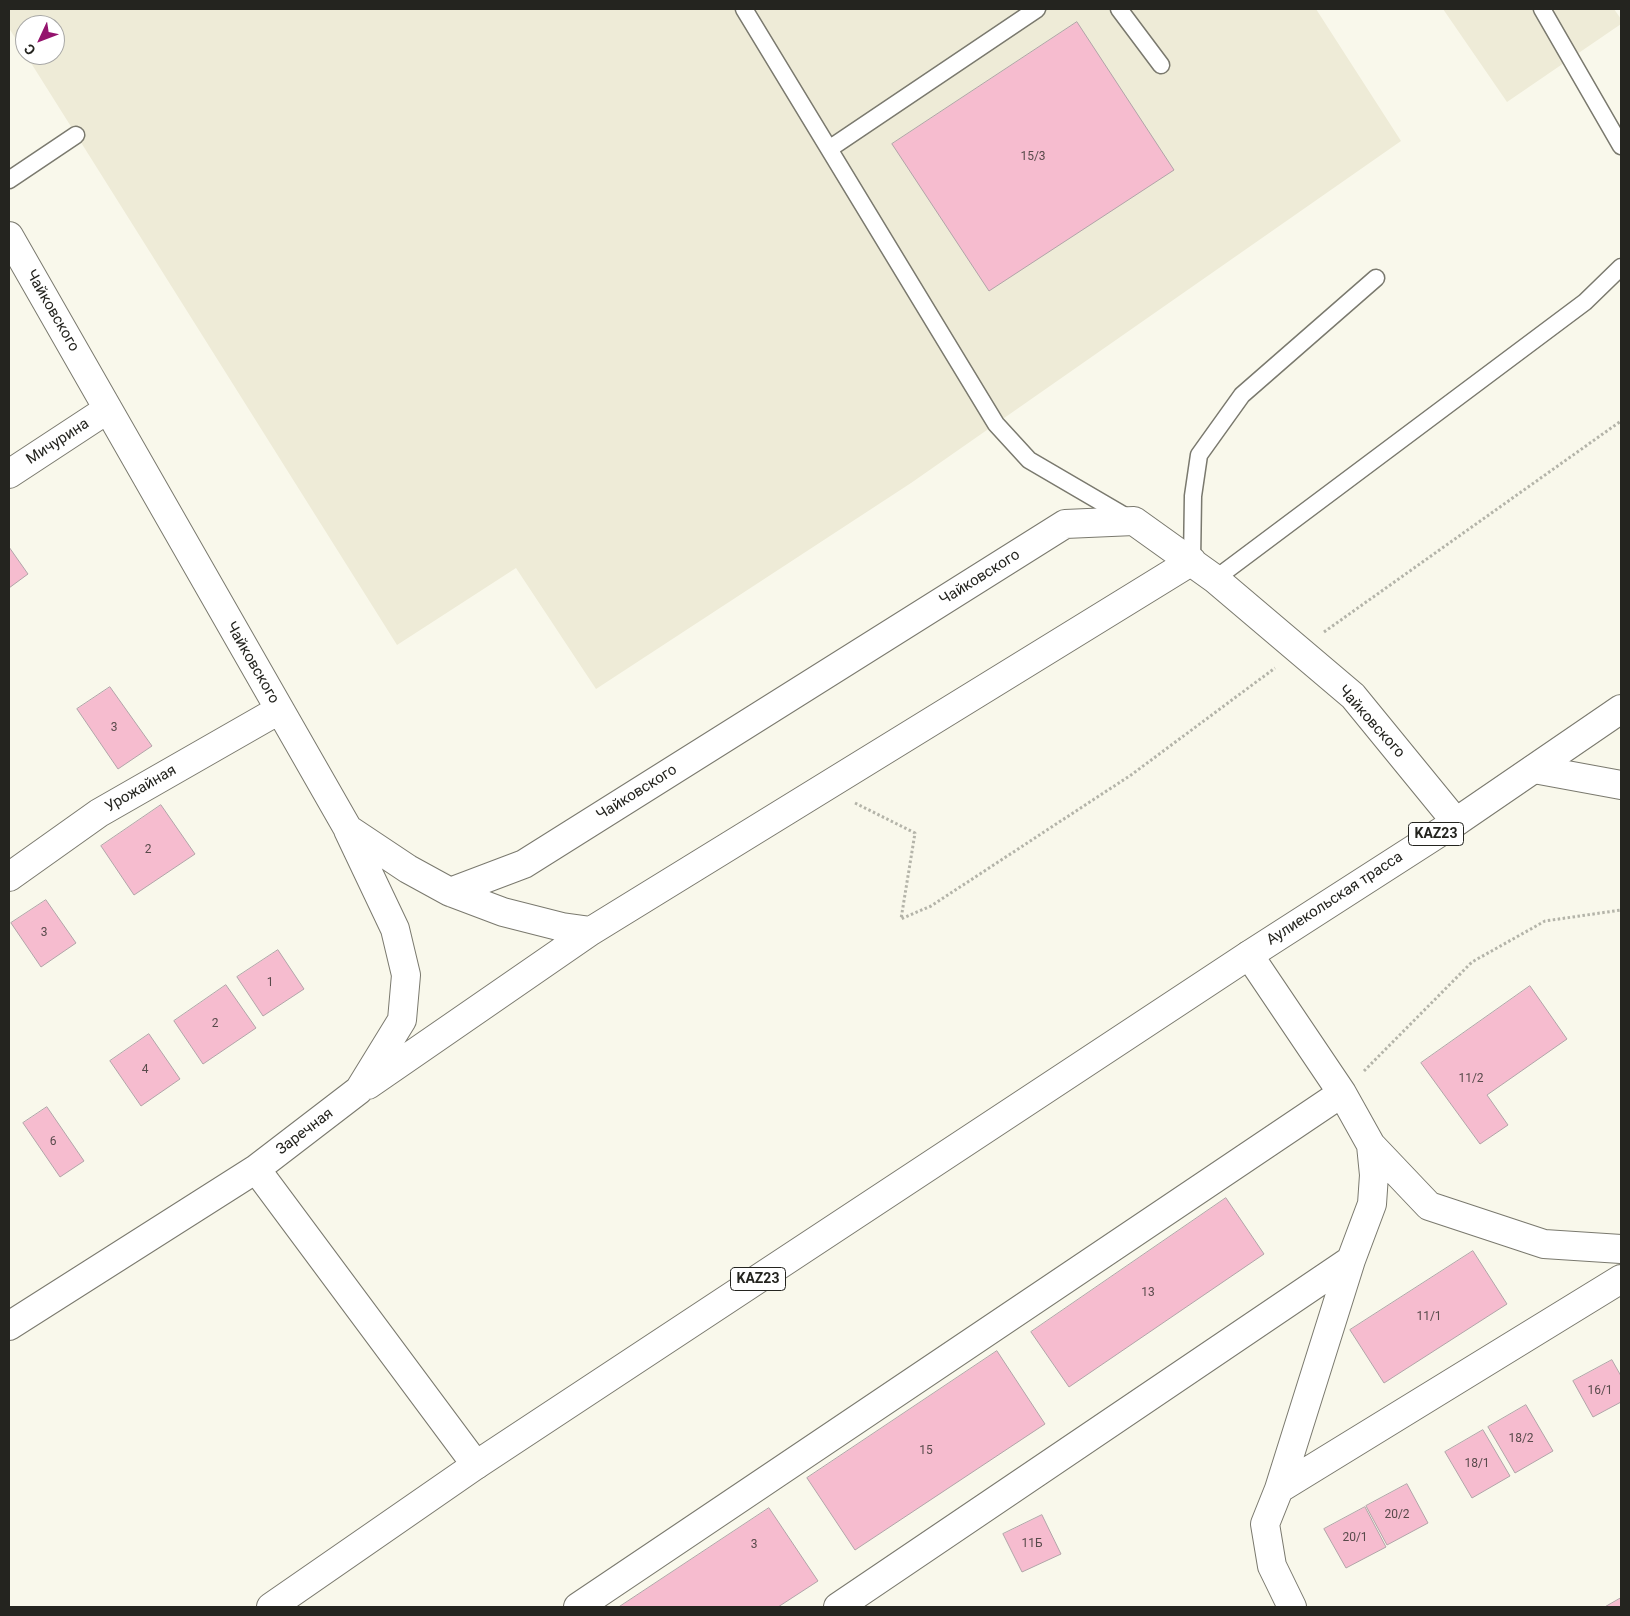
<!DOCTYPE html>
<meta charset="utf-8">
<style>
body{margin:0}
#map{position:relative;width:1630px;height:1616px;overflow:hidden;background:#f9f8eb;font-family:Roboto,sans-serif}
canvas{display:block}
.frame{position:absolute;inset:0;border:10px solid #24241f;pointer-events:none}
.north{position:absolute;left:15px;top:15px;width:50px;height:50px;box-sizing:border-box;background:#fff;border:1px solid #a7a7a5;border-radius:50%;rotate:227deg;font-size:14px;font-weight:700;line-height:20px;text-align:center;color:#24241f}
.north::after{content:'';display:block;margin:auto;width:18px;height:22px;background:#94136d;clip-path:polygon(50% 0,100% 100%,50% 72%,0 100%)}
</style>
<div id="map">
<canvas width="1630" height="1616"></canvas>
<div class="frame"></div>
<div class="north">С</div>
</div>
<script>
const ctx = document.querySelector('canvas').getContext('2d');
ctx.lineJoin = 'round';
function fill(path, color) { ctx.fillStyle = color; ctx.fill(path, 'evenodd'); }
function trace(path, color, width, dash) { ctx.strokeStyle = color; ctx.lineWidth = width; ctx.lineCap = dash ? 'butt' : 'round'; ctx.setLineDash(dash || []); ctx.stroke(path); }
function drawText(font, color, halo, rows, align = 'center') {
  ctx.font = font + ' Roboto,sans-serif'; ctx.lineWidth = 4.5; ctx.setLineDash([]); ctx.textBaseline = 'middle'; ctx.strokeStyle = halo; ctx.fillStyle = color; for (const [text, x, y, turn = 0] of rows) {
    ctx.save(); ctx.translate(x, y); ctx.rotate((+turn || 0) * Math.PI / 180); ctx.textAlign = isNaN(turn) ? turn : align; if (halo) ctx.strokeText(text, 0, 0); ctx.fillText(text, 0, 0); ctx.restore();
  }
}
fill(new Path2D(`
 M9,9H1316L1401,141L911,483L596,689L516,568L397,645L26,55H55V25H25V54L9,28Z
 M1443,9H1614L1621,19V24L1507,102Z`), '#eeebd7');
const building = new Path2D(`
 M1077,22L1174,170L989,291L892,144Z
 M9,547L28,574L9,588Z
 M110,687L152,746L118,769L77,709Z
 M161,805L195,854L134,895L101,846Z
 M46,900L76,943L41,967L11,923Z
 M278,950L304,989L263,1016L237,977Z
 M226,985L256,1028L203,1064L174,1021Z
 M1530,986L1567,1039L1487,1095L1508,1125L1480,1144L1421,1063Z
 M149,1034L180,1079L141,1106L110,1061Z
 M47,1107L84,1161L60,1177L23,1123Z
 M1226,1198L1264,1254L1069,1387L1031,1332Z
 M1473,1251L1507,1304L1384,1383L1350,1330Z
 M997,1351L1045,1424L855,1550L807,1478Z
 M1612,1360L1621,1376V1402L1593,1417L1573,1381Z
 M1526,1405L1553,1451L1515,1473L1488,1427Z
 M1483,1430L1510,1476L1472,1498L1445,1452Z
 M1407,1484L1428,1523L1387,1545L1366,1506Z
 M1365,1507L1386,1547L1346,1568L1324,1529Z
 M769,1508L818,1581L778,1607H619Z
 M1042,1515L1061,1554L1022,1572L1003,1534Z
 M1621,1598V1607H1605Z`);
fill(building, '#f6bccf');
trace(building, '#b1a4a8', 1);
const lane = new Path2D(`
 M744,9L996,424L1029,460L1130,519
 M1119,9L1161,65
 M1542,9L1621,146
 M829,149L1037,9
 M9,180L76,135
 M1192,561L1193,496L1199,455L1242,395L1376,278
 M1215,579L1585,302L1621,267`);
const street = new Path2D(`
 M9,236L348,829L408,869L450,892L524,864L1065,524L1134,521L1215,579L1353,696L1456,822
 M9,474L108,409
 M9,877L99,813L279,710
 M450,892L503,912L562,927L591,931L1192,561
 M1249,955L1342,1093L1371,1145L1374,1175L1372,1204L1351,1260L1279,1489L1265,1524L1272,1566L1292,1607
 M368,1085L591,931
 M1371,1145L1429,1206L1544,1244L1621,1249
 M256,1169L476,1465
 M9,1326L256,1169L359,1090L402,1020L406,975L395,929L348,830
 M1279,1489L1621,1279
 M578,1607L1342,1093
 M838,1607L1351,1260`);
const secondary = new Path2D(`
 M1534,769L1621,785`);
const highway = new Path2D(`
 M271,1607L476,1465L1249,955L1456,822L1621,709`);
trace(lane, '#7a796e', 19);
trace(street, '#7a796e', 30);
trace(secondary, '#7a796e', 30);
trace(highway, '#7a796e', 30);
trace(new Path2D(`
 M1324,632L1621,421
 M855,803L915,833L901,919L931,906L1131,775L1275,668
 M1364,1071L1472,962L1545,921L1621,910`), '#b4b4a9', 3, [2.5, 2.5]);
trace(lane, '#fff', 16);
trace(street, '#fff', 28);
trace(secondary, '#fff', 28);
trace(highway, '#fff', 28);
drawText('12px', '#584a4b', null, [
 ["15/3",1033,157],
 ["3",114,728],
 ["2",148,850],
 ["3",44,933],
 ["1",270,983],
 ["2",215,1024],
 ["4",145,1070],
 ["11/2",1471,1079],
 ["6",53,1142],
 ["13",1148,1293],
 ["11/1",1429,1317],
 ["16/1",1600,1391],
 ["18/2",1521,1439],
 ["15",926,1451],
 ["18/1",1477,1464],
 ["20/2",1397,1515],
 ["20/1",1355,1538],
 ["11Б",1032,1544],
 ["3",754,1545]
]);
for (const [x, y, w] of [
 [1436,834,55],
 [758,1279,55]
]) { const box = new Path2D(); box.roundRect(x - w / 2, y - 11.5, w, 23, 4); ctx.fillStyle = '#fff'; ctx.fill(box); trace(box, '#24241f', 1); }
drawText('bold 14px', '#24241f', null, [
 ["KAZ23",1436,834],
 ["KAZ23",758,1279]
]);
drawText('15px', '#24241f', '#fff', [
 ["Чайковского",52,311,60],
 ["Мичурина",58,442,-33],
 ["Чайковского",980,578,-32],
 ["Чайковского",252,663,60],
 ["Чайковского",1371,722,48],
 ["Урожайная",141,789,-30],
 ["Чайковского",637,793,-32],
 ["Аулиекольская трасса",1335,899,-33],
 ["Заречная",305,1132,-37]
]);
</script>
